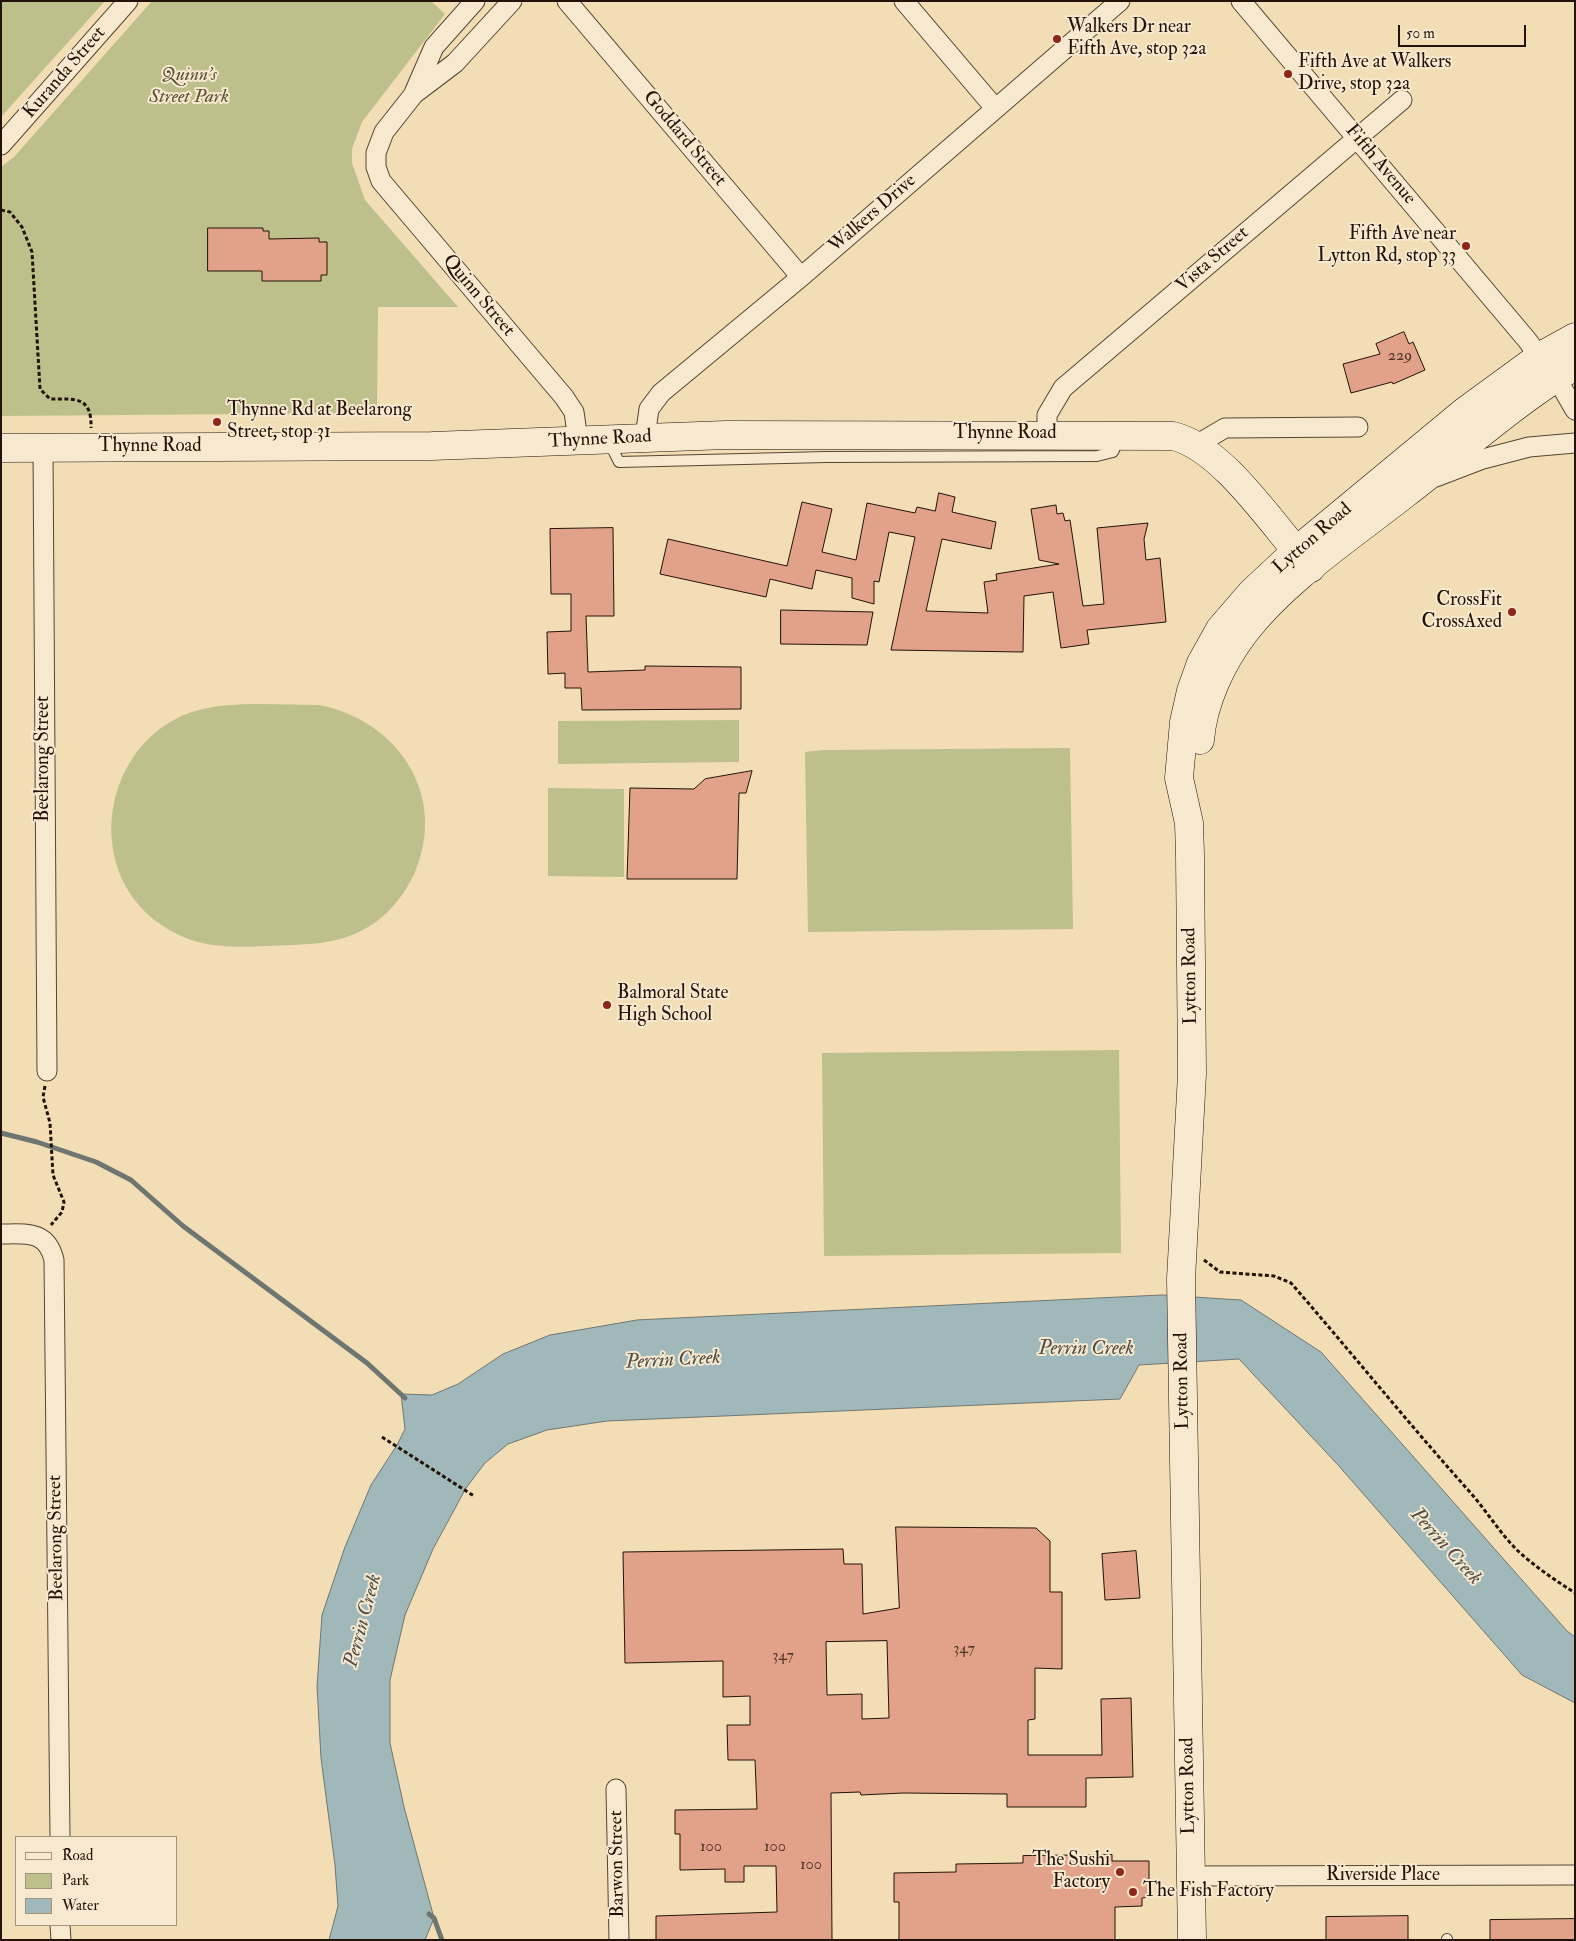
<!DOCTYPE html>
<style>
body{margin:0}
#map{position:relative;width:1576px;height:1941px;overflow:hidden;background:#f2ddb5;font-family:"IM FELL Double Pica",serif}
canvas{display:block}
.frame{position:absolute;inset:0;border:2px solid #221207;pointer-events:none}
.legend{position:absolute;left:15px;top:1836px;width:162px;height:90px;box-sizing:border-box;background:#f7e9cf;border:1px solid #a2937f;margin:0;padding:6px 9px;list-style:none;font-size:15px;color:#221207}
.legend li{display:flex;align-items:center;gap:10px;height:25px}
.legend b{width:25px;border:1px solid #a2937f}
.scale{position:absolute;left:1398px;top:25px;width:128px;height:22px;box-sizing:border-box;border:2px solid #221207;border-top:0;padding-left:6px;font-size:15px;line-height:18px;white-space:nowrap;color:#221207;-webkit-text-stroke:4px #f7e9cf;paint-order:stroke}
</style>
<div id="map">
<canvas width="1576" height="1941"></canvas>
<div class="frame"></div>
<ul class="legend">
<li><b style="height:6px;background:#f7e9cf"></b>Road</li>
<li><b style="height:14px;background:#bec08b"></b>Park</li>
<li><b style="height:14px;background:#a1b8ba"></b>Water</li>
</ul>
<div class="scale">50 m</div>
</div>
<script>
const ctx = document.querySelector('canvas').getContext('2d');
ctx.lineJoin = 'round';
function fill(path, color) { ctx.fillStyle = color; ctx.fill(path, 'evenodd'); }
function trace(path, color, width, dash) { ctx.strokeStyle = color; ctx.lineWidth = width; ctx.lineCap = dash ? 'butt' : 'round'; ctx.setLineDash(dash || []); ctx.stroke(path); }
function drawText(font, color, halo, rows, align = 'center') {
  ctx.font = font + ' "IM FELL Double Pica",serif'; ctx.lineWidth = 4; ctx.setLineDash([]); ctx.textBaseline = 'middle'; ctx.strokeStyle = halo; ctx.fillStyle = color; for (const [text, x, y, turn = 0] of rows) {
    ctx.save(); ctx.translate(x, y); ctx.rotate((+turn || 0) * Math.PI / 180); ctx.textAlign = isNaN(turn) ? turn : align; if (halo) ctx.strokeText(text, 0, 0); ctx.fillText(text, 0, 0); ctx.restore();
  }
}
fill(new Path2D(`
 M1,1H105L1,117Z
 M152,1H431L445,14L362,122L352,149V163L365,200L458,307H378L377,413L1,416V167L14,157Z
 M319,705C397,720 448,794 415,872C404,896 386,919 361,931C332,946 300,944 268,946C228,948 194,948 160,924C81,869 103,742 192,712C229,700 280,705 319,705Z
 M739,720V762L558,764V721Z
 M1070,748L1073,929L808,932L805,752L823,750Z
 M548,788L624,789V877L548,876Z
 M1119,1050L1121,1253L824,1256L822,1053Z`), '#bec08b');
const water = new Path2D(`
 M1162,1295L1241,1300L1321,1352L1567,1631L1575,1637V1703L1522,1675L1338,1465L1239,1359L1139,1365L1120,1399L607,1421L547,1430L508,1444L485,1463L466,1488L433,1549L405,1615L390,1680V1743L404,1807L434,1918L425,1940H329L338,1906L335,1865L321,1758L317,1686L322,1615L345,1547L371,1485L397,1445L405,1429L401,1394L432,1395L458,1384L503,1354L550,1335L637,1320Z`);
fill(water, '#a1b8ba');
trace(water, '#6e7672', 1);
trace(new Path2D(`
 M1,1133L37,1142L96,1162L131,1180L183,1226L367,1363L405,1398
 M429,1914L434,1918L442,1940`), '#6e7672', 5);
const building = new Path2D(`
 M208,228H263V231H269V239L319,238V242H327V275H321V281H262V271H208Z
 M1404,332L1409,344L1413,342L1425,370L1393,384L1392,382L1351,393L1343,364L1380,354L1376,344Z
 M939,493L955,497L952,512L996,522L991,549L942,539L926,611L988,613L984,582L997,580L996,574L1059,564L1039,560L1031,509L1056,505L1057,514L1063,513L1065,521L1070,520L1083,606L1104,604L1097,528L1148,523L1144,539L1146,560L1160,558L1166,622L1087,630L1089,644L1061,648L1053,592L1024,596L1023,652L891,650L915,537L889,532L879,582L874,581V604L852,598V578L816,570L812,589L770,579L766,597L660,574L668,539L787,566L802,502L832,509L822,552L856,560L867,503L915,513L917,507L935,511Z
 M613,528L614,616H586L588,672L645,670V666L741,667V709L582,710L581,688H565V673L548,674L547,632L571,631V594H551L550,529Z
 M781,610L873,612L867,645L781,644Z
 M752,771L746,793H739L737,879H627L630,788L694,789L705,779Z
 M896,1527L1036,1528L1050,1541V1592H1062V1669L1035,1668V1719L1028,1720V1755H1102L1101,1699L1131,1698L1133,1777L1086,1778V1807H1007V1794L903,1793L861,1795L860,1792L831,1793L832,1940H656V1916L777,1912L776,1866H744V1882H725V1869L680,1870V1834H675V1810L757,1809L755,1760H728L727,1725H750V1696L723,1697V1661L625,1663L623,1552L843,1549L844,1564H862L863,1614L899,1608ZM887,1641L889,1718L862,1719V1694L827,1695L826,1642Z
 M1136,1551L1140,1598L1105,1600L1102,1554Z
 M1112,1855V1861H1149V1897L1142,1898V1906L1115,1907V1940H899V1902H894V1873L956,1872V1864L1023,1863V1856Z
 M1408,1916V1940H1326V1917Z
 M1575,1919V1940H1490V1920Z`);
fill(building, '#e2a289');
trace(building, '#221207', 1);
const lane = new Path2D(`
 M609,442L619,462L826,457L1097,456L1113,452L1120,437
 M1447,1939V1940`);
const street = new Path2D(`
 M512,1L455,63L414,94L384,132L376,153V167L381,181L564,397L574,412L578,440
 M567,1L801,277
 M904,1L995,108
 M1241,1L1527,340L1561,386L1575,410
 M414,93L434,47L475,1
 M1,145L128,1
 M1047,434V415L1063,388L1402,100
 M645,437L649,409L661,393L801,277L1120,1
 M1196,445L1225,428L1358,427
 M43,448L47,1071
 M1436,477L1483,459L1529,447L1575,443
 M1,1234C26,1234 47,1230 54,1260L60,1837
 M616,1789L619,1940
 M1191,1876L1575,1875
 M60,1925L61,1940`);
const secondary = new Path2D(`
 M1,448L432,446L726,435L1173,436C1224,448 1275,529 1311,568
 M1200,740C1203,702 1222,662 1245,632C1286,579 1352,536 1405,494C1461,451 1514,403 1575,366
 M1192,1940L1181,1279L1192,1074L1190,855L1189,823L1179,778L1184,722L1191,691L1201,663L1220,629L1252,592L1296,551L1465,411L1539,357L1575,337`);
trace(lane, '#564532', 12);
trace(street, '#564532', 21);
trace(secondary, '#221207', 29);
trace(new Path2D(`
 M1,210L10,212L22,227L32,252L40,389L50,399C75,399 92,396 91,428
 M45,1086L43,1097L50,1123L53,1175L64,1202L62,1212L51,1225
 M1204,1260L1220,1272L1274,1276L1291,1283C1351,1352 1408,1423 1469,1491C1486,1510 1499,1532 1517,1550C1534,1566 1555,1580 1575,1593
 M382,1437L474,1496`), '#221207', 3, [4, 2.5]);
trace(lane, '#f7e9cf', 10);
trace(street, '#f7e9cf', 19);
trace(secondary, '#f7e9cf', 28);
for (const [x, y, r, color] of [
 [1057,39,5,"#8f2418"],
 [1288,74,5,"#8f2418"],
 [1466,246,5,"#8f2418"],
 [217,422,5,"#8f2418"],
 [1512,612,5,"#8f2418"],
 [607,1005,5,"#8f2418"],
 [1120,1872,5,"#8f2418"],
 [1133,1892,5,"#8f2418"]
]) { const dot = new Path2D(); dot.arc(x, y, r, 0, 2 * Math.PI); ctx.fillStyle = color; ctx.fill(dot); trace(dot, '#f7e9cf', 2); }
drawText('16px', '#523628', null, [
 ["229",1400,357],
 ["347",964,1650],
 ["347",783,1657],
 ["100",711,1848],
 ["100",775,1848],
 ["100",811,1866]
]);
drawText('19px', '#221207', '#f7e9cf', [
 ["Walkers Dr near",1067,28],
 ["Fifth Ave, stop 32a",1067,50],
 ["Fifth Ave at Walkers",1298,63],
 ["Drive, stop 32a",1298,85],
 ["Fifth Ave near",1456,235,"right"],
 ["Lytton Rd, stop 33",1456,257,"right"],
 ["Thynne Rd at Beelarong",227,411],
 ["Street, stop 31",227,433],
 ["CrossFit",1502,601,"right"],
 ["CrossAxed",1502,623,"right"],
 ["Balmoral State",617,994],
 ["High School",617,1016],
 ["The Sushi",1110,1861,"right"],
 ["Factory",1110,1883,"right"],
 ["The Fish Factory",1143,1892]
], 'left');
drawText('19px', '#221207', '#f7e9cf', [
 ["Kuranda Street",65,73,-49],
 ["Goddard Street",684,139,50],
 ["Fifth Avenue",1380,165,50],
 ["Walkers Drive",873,214,-41],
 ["Vista Street",1213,260,-41],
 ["Quinn Street",478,296,50],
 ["Thynne Road",1005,434],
 ["Thynne Road",600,440,-3],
 ["Thynne Road",150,447],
 ["Lytton Road",1313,539,-41],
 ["Beelarong Street",44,759,-90],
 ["Lytton Road",1191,976,-91],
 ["Lytton Road",1183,1381,-91],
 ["Beelarong Street",57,1538,-91],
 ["Lytton Road",1189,1786,-91],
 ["Barwon Street",618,1864,-91],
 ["Riverside Place",1383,1876]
]);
drawText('italic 19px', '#594f35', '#f7e9cf', [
 ["Quinn's",189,76],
 ["Street Park",189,98]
]);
drawText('italic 20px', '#4e4c46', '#f7e9cf', [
 ["Perrin Creek",1086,1350],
 ["Perrin Creek",673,1361,-3],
 ["Perrin Creek",1445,1547,48],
 ["Perrin Creek",364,1621,-75]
]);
</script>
